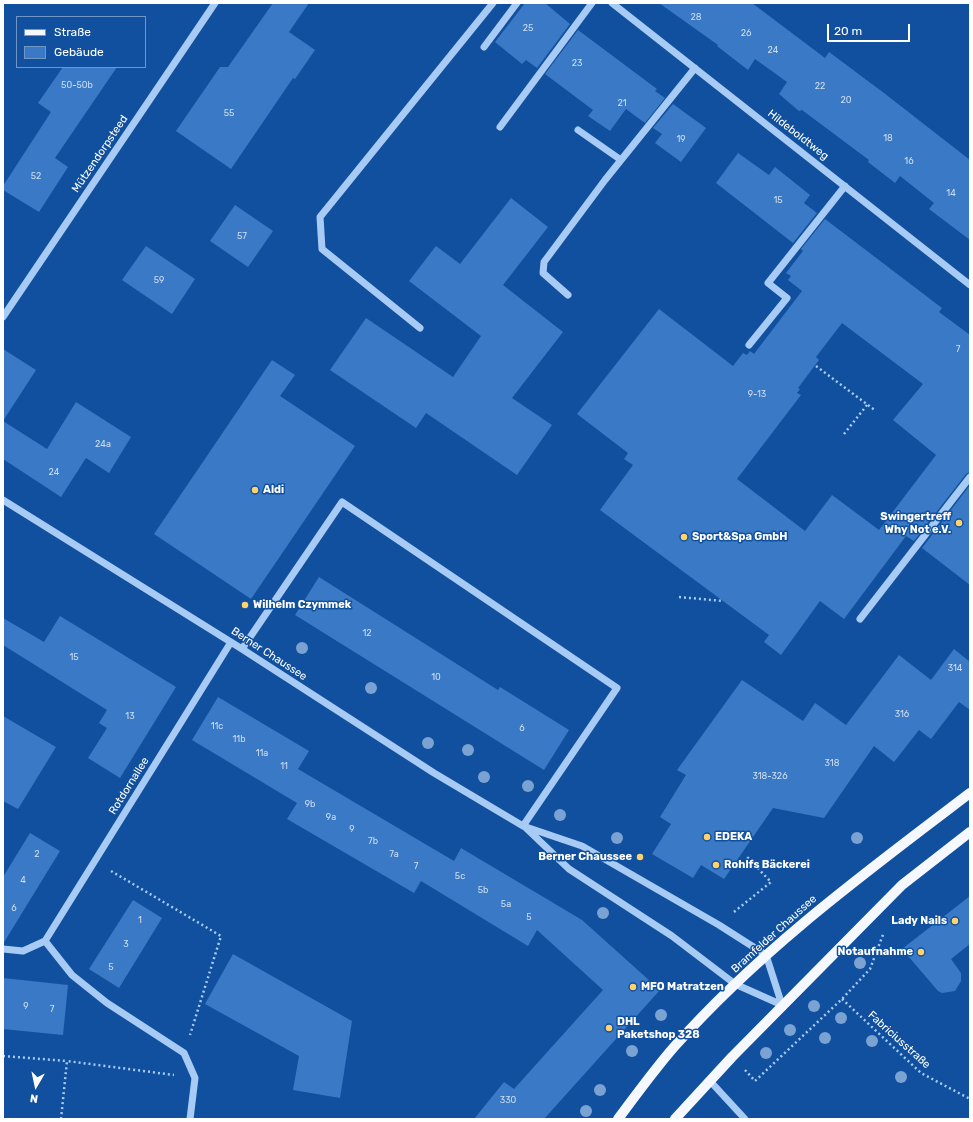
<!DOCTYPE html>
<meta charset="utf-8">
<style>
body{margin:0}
#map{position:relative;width:973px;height:1122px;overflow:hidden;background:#11509e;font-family:Rubik,sans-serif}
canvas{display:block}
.frame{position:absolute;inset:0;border:4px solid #fff;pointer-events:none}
.legend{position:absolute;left:16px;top:16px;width:130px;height:52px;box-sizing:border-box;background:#11509e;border:1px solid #7096c5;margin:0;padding:5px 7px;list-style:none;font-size:12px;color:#fff}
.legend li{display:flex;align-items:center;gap:8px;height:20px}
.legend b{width:20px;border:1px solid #7096c5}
.north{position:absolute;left:16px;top:1066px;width:40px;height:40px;-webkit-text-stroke:3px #11509e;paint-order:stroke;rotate:189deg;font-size:11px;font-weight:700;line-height:16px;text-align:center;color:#fff}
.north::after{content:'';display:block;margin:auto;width:14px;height:18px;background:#fff;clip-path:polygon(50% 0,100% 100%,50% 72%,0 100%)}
.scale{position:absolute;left:827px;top:24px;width:83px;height:18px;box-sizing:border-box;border:2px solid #fff;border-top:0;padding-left:5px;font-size:12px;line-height:14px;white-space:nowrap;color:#fff;-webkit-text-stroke:3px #11509e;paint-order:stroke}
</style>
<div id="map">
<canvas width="973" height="1122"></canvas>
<div class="frame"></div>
<ul class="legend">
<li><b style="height:5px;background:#f5f9ff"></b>Straße</li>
<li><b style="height:11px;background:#3a79c5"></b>Gebäude</li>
</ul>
<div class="north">N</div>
<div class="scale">20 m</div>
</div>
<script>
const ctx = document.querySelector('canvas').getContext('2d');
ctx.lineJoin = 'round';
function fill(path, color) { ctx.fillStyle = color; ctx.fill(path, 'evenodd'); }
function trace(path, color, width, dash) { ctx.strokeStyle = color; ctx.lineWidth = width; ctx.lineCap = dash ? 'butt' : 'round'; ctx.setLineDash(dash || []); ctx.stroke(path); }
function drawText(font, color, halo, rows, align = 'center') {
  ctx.font = font + ' Rubik,sans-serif'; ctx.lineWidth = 3; ctx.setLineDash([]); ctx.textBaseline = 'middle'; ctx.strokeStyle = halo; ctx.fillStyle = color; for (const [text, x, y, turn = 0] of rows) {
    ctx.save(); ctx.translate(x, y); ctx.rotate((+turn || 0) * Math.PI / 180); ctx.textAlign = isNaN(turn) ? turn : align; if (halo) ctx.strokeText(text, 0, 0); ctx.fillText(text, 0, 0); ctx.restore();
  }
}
fill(new Path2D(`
 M273,3H309L289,32L315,50L295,79L293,78L231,169L176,131L220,67H228Z
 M525,3H545L570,24L537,68L526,60L522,64L495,42Z
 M659,3H752L825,58L829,52L884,93L970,160V240L929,209L934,203L900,176L895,183L868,162L869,160L802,110L799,111L779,94L787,82L755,59L748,70L717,46L718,45Z
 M578,30L657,89L655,91L665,98L645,123L626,109L610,131L588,116L593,110L545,74Z
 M63,67H117L55,158L68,167L39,212L3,190V186L51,112L38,103Z
 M673,104L706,128L681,162L655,143L662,134L653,128Z
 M738,153L769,175L775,167L810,195L804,203L817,213L793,243L716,183Z
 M511,198L548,227L503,285L563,332L512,398L552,425L517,475L426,413L416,428L330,370L366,318L453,377L481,336L409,281L436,246L460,264Z
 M235,205L273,231L248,267L210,241Z
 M825,219L942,308L939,312L970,335V472L966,474L914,541L906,536L844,619L820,601L781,655L764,642L769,635L600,510L633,465L624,459L628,453L577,414L659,309L733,366L743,353L747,355L750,351L754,354L802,291L788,280L791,276L786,273L803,251L801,249ZM842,323L923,384L893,420L936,455L879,530L832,495L805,531L737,479L801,395L797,393L800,389L798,388L819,360L816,357Z
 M146,246L195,279L172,314L122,280Z
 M3,349L36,370L3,421L47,449L76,402L131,437L109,473L86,458L61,497L3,459Z
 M272,360L295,375L280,396L355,446L251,599L154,534Z
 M970,485V585L922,548Z
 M319,577L498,690L500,687L569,730L544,770L295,615Z
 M60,616L176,687L120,778L88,758L107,728L99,723L107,710L3,645V618L44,642Z
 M954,649L970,662V710L959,702L931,739L919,730L894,762L874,746L824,818L773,808L724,879L701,865L693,878L652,854L671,824L660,817L686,775L677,770L742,680L803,721L815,703L846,725L899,655L931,680Z
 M218,697L309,751L298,769L454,861L461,848L582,920L660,990L544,1119H474L504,1082L514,1089L603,990L537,930L528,946L421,881L414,893L287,819L297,803L192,740Z
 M3,716L56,747L18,809L3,801Z
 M30,833L60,851L3,944V877Z
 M970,896V944L951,959L961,973V981L955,991L942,993L938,991L902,949Z
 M133,900L162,918L119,988L89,969Z
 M233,954L352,1021L340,1098L293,1090L299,1056L205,1004Z
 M3,978L68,985L63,1035L3,1029Z`), '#3a79c5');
trace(new Path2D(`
 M816,366L876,411
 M844,434L867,405
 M679,597L723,601
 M111,871L221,936L190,1035
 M734,912L771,882L746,856
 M842,999L921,1073L970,1099
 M3,1056L67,1061
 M745,1070L755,1081L842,999L870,969L884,932
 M61,1119L67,1061L174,1075`), '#a7cbf5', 2.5, [2, 3]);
trace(new Path2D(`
 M612,3L970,285
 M484,47L517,3
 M500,127L592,3
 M578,130L621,160
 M568,295L543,273L544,262L605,180L695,68
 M3,317L215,3
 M420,328L322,249L320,217L493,3
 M749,345L787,298L768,283L845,186
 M3,500L242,649L434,773L523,826L582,846L719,925L766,955L782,1005
 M860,619L970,477
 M242,649L342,502L617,688L523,826
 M525,827L569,869L672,936L735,984L782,1005
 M45,941L72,975L107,1003L184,1053L195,1078L190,1119
 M3,949L23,951L45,941L231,642
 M710,1081L745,1119`), '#a7cbf5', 7);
trace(new Path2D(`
 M618,1119C636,1095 654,1070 674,1047C761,949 866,872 970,793
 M675,1119L732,1057L902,885L970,832`), '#f5f9ff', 10);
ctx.fillStyle = '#7aa2d3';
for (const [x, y] of [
 [302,648],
 [371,688],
 [428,743],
 [468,750],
 [484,777],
 [528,786],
 [560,815],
 [617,838],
 [857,838],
 [603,913],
 [860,963],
 [814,1006],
 [661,1015],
 [841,1018],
 [790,1030],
 [825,1038],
 [872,1041],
 [632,1051],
 [766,1053],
 [901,1077],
 [600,1090],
 [586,1111]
]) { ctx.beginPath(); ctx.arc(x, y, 6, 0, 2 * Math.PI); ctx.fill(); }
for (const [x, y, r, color] of [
 [255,490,4,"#ffd36b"],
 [959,523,4,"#ffd36b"],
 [684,537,4,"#ffd36b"],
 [245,605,4,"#ffd36b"],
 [707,837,4,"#ffd36b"],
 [640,857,4,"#ffd36b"],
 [716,865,4,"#ffd36b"],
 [955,921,4,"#ffd36b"],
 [921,952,4,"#ffd36b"],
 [633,987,4,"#ffd36b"],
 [609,1028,4,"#ffd36b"]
]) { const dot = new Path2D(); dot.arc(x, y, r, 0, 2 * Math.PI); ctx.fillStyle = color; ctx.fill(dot); trace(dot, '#11509e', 1.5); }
drawText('9px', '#cedef0', null, [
 ["28",696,17],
 ["25",528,28],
 ["26",746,33],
 ["24",773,50],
 ["23",577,63],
 ["50-50b",77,85],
 ["22",820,86],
 ["20",846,100],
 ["21",622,103],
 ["55",229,113],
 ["18",888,138],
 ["19",681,139],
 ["16",909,161],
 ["52",36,176],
 ["14",951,193],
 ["15",778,200],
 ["57",242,236],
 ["59",159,280],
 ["7",958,349],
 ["9-13",757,394],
 ["24a",103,444],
 ["24",54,472],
 ["12",367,633],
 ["15",74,657],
 ["314",955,668],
 ["10",436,677],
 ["316",902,714],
 ["13",130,716],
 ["11c",217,726],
 ["6",522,728],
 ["11b",239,739],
 ["11a",262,753],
 ["318",832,763],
 ["11",284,766],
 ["318-326",770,776],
 ["9b",310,804],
 ["9a",331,817],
 ["9",352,829],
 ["7b",373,841],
 ["2",37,854],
 ["7a",394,854],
 ["7",416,866],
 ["5c",460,876],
 ["4",23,880],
 ["5b",483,890],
 ["5a",506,904],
 ["6",14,908],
 ["5",529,917],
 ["1",140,920],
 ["3",126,944],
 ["5",111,967],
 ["9",26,1006],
 ["7",52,1009],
 ["330",508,1100]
]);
drawText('11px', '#fff', '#11509e', [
 ["Hildeboldtweg",798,135,38],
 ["Mützendorpsteed",100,154,-56],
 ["Berner Chaussee",269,654,33],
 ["Rotdornallee",129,786,-58],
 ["Bramfelder Chaussee",774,934,-42],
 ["Fabriciusstraße",899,1040,42]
]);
drawText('bold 11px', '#fff', '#11509e', [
 ["Aldi",263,490],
 ["Swingertreff",951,517,"right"],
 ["Why Not e.V.",951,530,"right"],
 ["Sport&Spa GmbH",692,537],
 ["Wilhelm Czymmek",253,605],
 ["EDEKA",715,837],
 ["Berner Chaussee",632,857,"right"],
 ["Rohlfs Bäckerei",724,865],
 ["Lady Nails",947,921,"right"],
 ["Notaufnahme",913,952,"right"],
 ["MFO Matratzen",641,987],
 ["DHL",617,1022],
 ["Paketshop 328",617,1035]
], 'left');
</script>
